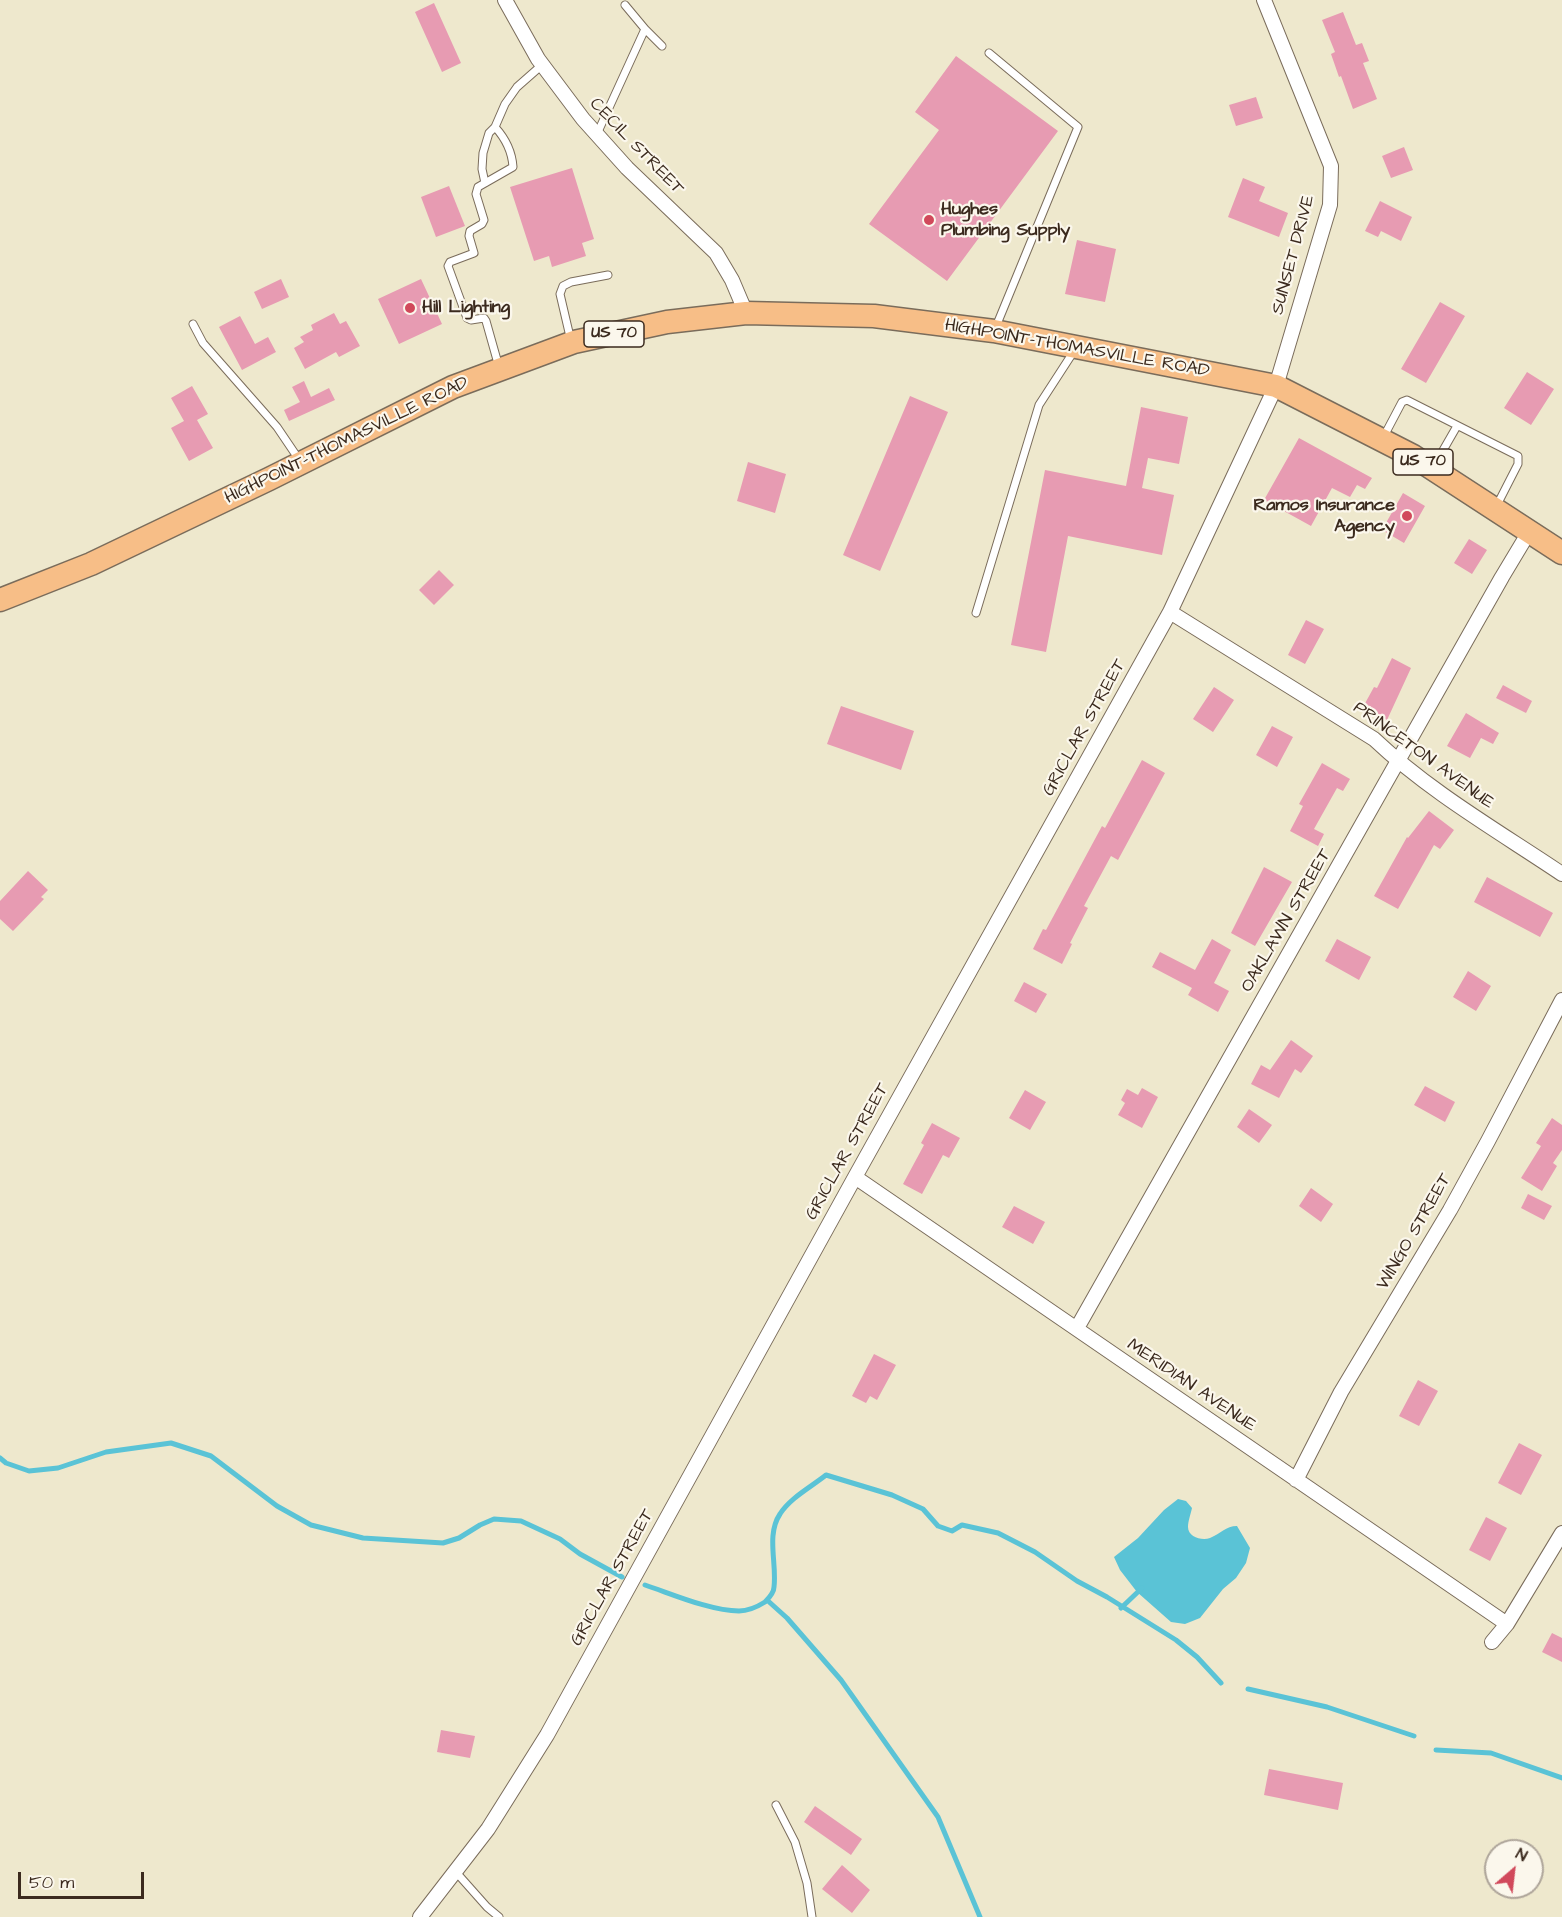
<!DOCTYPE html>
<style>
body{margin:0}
#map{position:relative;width:1562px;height:1917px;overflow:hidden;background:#eee8cd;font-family:"Architects Daughter",sans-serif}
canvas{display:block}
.north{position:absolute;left:1484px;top:1839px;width:60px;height:60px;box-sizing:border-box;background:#fbf7ec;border:2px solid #aea59a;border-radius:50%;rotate:28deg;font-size:16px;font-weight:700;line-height:24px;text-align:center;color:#3b2a1e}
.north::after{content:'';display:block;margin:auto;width:21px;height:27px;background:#d1495b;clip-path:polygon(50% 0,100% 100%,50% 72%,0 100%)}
.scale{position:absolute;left:18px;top:1872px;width:126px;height:27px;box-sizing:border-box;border:3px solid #3b2a1e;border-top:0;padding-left:8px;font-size:18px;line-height:21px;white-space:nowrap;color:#3b2a1e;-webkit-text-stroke:4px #fbf7ec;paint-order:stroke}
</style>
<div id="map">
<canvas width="1562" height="1917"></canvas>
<div class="north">N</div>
<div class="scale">50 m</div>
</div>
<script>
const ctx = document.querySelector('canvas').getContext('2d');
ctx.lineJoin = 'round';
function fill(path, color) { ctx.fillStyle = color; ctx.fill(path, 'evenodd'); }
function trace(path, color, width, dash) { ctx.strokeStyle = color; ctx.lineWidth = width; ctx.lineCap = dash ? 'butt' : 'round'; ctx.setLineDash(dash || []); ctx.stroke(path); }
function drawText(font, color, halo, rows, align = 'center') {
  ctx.font = font + ' "Architects Daughter",sans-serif'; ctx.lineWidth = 4.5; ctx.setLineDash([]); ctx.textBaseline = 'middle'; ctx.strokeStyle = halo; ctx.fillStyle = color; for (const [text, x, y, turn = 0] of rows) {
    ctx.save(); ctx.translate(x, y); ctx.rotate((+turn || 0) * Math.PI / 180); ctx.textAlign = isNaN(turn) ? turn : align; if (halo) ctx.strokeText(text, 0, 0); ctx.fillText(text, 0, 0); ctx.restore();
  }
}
fill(new Path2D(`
 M1178,1499L1186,1501L1192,1508C1191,1513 1188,1521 1188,1527C1188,1537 1202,1541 1210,1538C1220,1534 1226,1526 1237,1526L1250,1548L1246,1563L1236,1578L1223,1589L1200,1618L1185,1624L1171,1622L1137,1592L1120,1570L1114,1557L1138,1538L1164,1510Z`), '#5ac3d6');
trace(new Path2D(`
 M0,1458L6,1463L29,1471L58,1468L106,1452L171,1443L211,1456L277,1506L311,1525L363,1538L443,1543L459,1538L480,1525L494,1519L521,1521L560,1539L580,1554L622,1577
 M645,1585C672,1594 711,1611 739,1611C748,1611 757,1607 765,1602C769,1598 774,1592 774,1587C777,1563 766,1535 780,1514C790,1498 811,1487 826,1475L892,1495L923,1509L938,1526L952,1531L962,1525L998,1533L1035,1552L1077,1581L1107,1597L1176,1640L1197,1657L1221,1683
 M767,1600L787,1618L841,1680L938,1817L980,1917
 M1121,1608L1142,1588
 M1248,1689L1327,1707L1414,1736
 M1436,1750L1491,1753L1562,1778`), '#5ac3d6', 5);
fill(new Path2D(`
 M434,3L461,63L442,72L415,12Z
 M1343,12L1356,45L1362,43L1369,61L1363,63L1377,99L1353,109L1341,76L1339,77L1331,54L1335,52L1322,20Z
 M956,56L1058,131L947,281L869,224L939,130L915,112Z
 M1256,97L1263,118L1236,126L1229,105Z
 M1404,147L1413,170L1391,178L1382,156Z
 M572,168L594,239L582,243L586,256L552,267L549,256L534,261L510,187Z
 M1243,178L1265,187L1259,201L1288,213L1279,237L1228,217Z
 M449,186L465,226L436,237L421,197Z
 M1380,201L1412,217L1401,241L1381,231L1378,237L1365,231Z
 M1077,240L1116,249L1105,302L1065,294Z
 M281,279L289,297L262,309L254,292Z
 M421,279L442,324L399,344L378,299Z
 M1440,302L1465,316L1426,383L1401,369Z
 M334,313L340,324L346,321L360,346L339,357L336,352L305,369L294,348L304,342L300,337L313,330L311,325Z
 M240,316L255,344L268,337L276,352L242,370L219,327Z
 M1527,372L1554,389L1531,425L1504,408Z
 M304,381L311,397L329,388L335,400L289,421L284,410L300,402L292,387Z
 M192,386L208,414L197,420L213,448L189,461L171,428L184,421L171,398Z
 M910,396L948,412L880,571L843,555Z
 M1141,407L1188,417L1179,464L1148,458L1142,488L1174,495L1162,555L1068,536L1046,652L1011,645L1045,470L1126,486Z
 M1299,438L1372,478L1365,489L1357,485L1350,497L1332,488L1311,526L1264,500Z
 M748,462L786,474L775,513L737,501Z
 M1403,493L1425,506L1404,543L1382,530Z
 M1469,539L1487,550L1472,574L1454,563Z
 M439,570L454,585L434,605L419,590Z
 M1306,620L1324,629L1305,664L1288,655Z
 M1392,658L1411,668L1387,720L1363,707L1374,687L1377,688Z
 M1503,685L1532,701L1526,713L1496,698Z
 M1214,687L1234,700L1213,732L1193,719Z
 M841,706L914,731L901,770L827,744Z
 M1466,713L1499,733L1493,744L1481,738L1470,758L1447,746Z
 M1272,726L1293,737L1277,767L1256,755Z
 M1142,760L1165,773L1118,860L1111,856L1084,906L1088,908L1070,943L1072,944L1062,964L1033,949L1043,929L1046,930L1102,826L1105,828Z
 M1322,763L1350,779L1343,791L1337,788L1314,829L1324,834L1318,846L1290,831L1303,806L1299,804Z
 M1429,811L1454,830L1440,849L1434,845L1398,909L1374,896L1407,837L1408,838Z
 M1264,867L1292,882L1255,946L1231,933Z
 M28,871L48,890L41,897L44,899L13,931L0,919V901Z
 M1487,877L1553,913L1540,937L1474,902Z
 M1212,939L1231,950L1214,983L1229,991L1218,1012L1188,995L1192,988L1152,967L1160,952L1195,970Z
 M1337,939L1371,957L1359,980L1325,961Z
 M1468,971L1491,986L1476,1011L1453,997Z
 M1024,982L1047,994L1036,1013L1014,1001Z
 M1291,1040L1313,1056L1301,1073L1295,1069L1279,1098L1251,1084L1261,1065L1270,1070Z
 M1425,1086L1455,1102L1445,1122L1414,1105Z
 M1142,1088L1158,1097L1142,1128L1118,1115L1125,1103L1121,1100L1127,1089L1138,1095Z
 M1025,1090L1046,1102L1030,1130L1009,1118Z
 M1249,1109L1272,1125L1259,1143L1237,1127Z
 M1552,1118L1562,1125V1150L1553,1163L1557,1166L1542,1191L1521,1178L1541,1146L1536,1143Z
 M932,1123L960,1138L949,1158L943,1155L922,1194L903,1184L924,1145L921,1143Z
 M1311,1188L1333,1204L1321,1222L1299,1206Z
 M1528,1194L1552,1206L1544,1220L1521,1208Z
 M1014,1206L1045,1222L1033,1244L1002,1227Z
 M874,1354L896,1365L877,1400L870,1396L866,1403L852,1396Z
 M1418,1380L1438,1391L1419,1426L1399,1416Z
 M1519,1443L1542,1455L1521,1495L1498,1483Z
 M1486,1517L1507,1528L1490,1561L1469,1550Z
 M1552,1633L1562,1638V1662L1542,1652Z
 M441,1730L475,1736L470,1758L437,1752Z
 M1269,1769L1343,1783L1338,1810L1264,1795Z
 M815,1806L862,1839L851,1855L804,1822Z
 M842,1865L870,1890L852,1913L822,1889Z`), '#e79bb2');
const service = new Path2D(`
 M645,29L662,46
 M989,53L1078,127L995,329
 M495,127C505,138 512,151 513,167L478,187L476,194L484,220L482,224L470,231L469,236L474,253L450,262L448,266L467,318L471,320L484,318L486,321L499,367
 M597,134L645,29L625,5
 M485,183L482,169L483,153L489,133L495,127L505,104L517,87L542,65
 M193,324L203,343L277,427L300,461
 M571,341L560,294L563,286L571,282L608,275
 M1383,438L1402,402L1407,400L1518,456V464L1496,507
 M1434,466L1457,426
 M976,613L1039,405L1074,351
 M776,1805L795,1842L807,1883L812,1917
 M455,1871L487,1907L499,1917`);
const minor = new Path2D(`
 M505,0L538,59L583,119L627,168L716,253L732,280L746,313
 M1170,612L1374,739C1430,792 1498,831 1562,874
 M855,1177L1507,1624
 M1077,1328L1502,577L1529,532
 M1296,1480L1341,1392L1450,1210L1488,1141L1562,1000
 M1492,1642L1507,1624L1562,1533
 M420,1917L488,1829L547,1735L855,1177L1170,612L1276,386L1330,205L1331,166L1264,0`);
const primary = new Path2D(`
 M0,600L91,564L269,479L453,387L574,342L667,322L746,313L874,316L994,331L1276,386L1413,456L1562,553`);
trace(service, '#7a6c5b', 9);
trace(minor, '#7a6c5b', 16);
trace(primary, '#7a6c5b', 25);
trace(service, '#fff', 7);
trace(minor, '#fff', 14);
trace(primary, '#f7be87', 22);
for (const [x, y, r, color] of [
 [929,220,6,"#d1495b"],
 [410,308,6,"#d1495b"],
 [1407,516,6,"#d1495b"]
]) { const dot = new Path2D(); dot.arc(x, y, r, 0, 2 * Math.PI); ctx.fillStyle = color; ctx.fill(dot); trace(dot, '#fbf7ec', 2); }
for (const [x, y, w] of [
 [614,334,60],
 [1423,462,60]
]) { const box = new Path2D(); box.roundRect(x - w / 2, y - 13, w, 26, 4.5); ctx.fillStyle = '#fbf7ec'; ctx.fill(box); trace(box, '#3b2a1e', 1.5); }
drawText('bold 16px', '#3b2a1e', null, [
 ["US 70",614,334],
 ["US 70",1423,462]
]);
drawText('18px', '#3b2a1e', '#fbf7ec', [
 ["CECIL STREET",636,147,46],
 ["SUNSET DRIVE",1294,255,-75],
 ["HIGHPOINT-THOMASVILLE ROAD",1077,349,10],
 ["HIGHPOINT-THOMASVILLE ROAD",347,441,-26],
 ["GRICLAR STREET",1085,728,-61],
 ["PRINCETON AVENUE",1423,756,36],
 ["OAKLAWN STREET",1287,921,-60],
 ["GRICLAR STREET",848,1152,-61],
 ["WINGO STREET",1415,1232,-60],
 ["MERIDIAN AVENUE",1191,1386,34],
 ["GRICLAR STREET",613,1578,-61]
]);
drawText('bold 18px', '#3b2a1e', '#fbf7ec', [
 ["Hughes",941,210],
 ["Plumbing Supply",941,231],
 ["Hill Lighting",422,308],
 ["Ramos Insurance",1395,506,"right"],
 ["Agency",1395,527,"right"]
], 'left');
</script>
